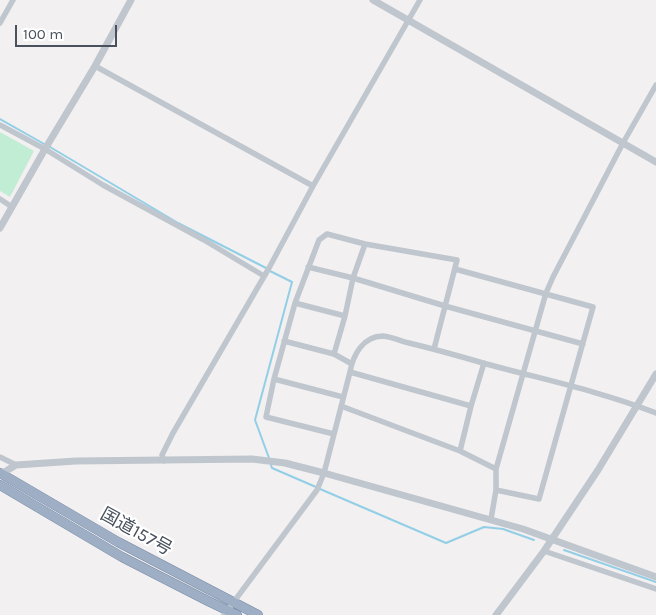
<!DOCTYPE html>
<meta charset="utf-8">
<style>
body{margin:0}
#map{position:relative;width:656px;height:615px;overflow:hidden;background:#f2f0f0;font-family:Karla,sans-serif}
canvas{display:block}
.scale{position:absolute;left:15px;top:25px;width:102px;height:22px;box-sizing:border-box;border:2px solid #49525c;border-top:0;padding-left:6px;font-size:15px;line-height:18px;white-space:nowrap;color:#49525c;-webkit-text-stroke:4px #fff;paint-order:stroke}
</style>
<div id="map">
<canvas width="656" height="615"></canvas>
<div class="scale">100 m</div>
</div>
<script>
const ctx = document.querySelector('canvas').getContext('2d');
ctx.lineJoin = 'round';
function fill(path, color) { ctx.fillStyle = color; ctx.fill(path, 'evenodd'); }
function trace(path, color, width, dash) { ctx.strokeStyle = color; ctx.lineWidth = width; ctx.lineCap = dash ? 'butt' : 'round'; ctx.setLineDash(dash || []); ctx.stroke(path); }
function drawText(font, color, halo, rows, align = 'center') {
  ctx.font = font + ' Karla,"Noto Sans JP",sans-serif'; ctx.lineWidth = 4.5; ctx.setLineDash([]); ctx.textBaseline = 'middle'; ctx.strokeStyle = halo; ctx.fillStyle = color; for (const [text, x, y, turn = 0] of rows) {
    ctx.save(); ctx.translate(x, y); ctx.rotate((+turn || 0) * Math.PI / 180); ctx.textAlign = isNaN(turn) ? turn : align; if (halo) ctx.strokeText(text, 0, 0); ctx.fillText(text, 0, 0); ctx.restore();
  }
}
fill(new Path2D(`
 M0,132L34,151L10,197L0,191Z`), '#c2edd5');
trace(new Path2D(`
 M0,119L46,145
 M50,147L178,223L266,268
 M269,458L255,420L292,282L270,271
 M271,465L272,468L316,487
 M320,489L446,543L484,527L503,529L534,540
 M564,550L656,582`), '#92cfe7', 2);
const trunk = new Path2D(`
 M0,473L118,542L258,615
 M0,485L122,557L208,601L237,615`);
trace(trunk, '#768aa7', 10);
trace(new Path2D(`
 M0,23L13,0
 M95,66L313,186
 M0,125L45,149L103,185L204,240L264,276
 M0,199L12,207
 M308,267L353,278L445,306L583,344
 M455,269L593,307L539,499L496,490
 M295,303L345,316
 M284,341L334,354L352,364
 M334,354L345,316L353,278L365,244
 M350,372L471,406
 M274,379L343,397
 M341,406L460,451L496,469
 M334,434L266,417L274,379L295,303L319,240L327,234L365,244L457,260L434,349
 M460,451L471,406L484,363
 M0,457L16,465
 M164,461L162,455L173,433L269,268L313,186L420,0
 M491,519L496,490V469L546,293L553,277L623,143L656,85
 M544,551L656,589
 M224,615L317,490L324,473L350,372C353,355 363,336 383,336C392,337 401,341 409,343C434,349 459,356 483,363C541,379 600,391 656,413`), '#bfc6ce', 5.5);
trace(new Path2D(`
 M373,0L656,162
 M0,228L45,149L95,66L131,0
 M1,474L16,465L76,461L252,459L285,463L324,473L523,529L656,577
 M496,615L544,551L598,470L656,374`), '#bfc6ce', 7);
trace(trunk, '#9eaec4', 9);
drawText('18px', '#49525c', '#fff', [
 ["国道157号",136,532,29]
]);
</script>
